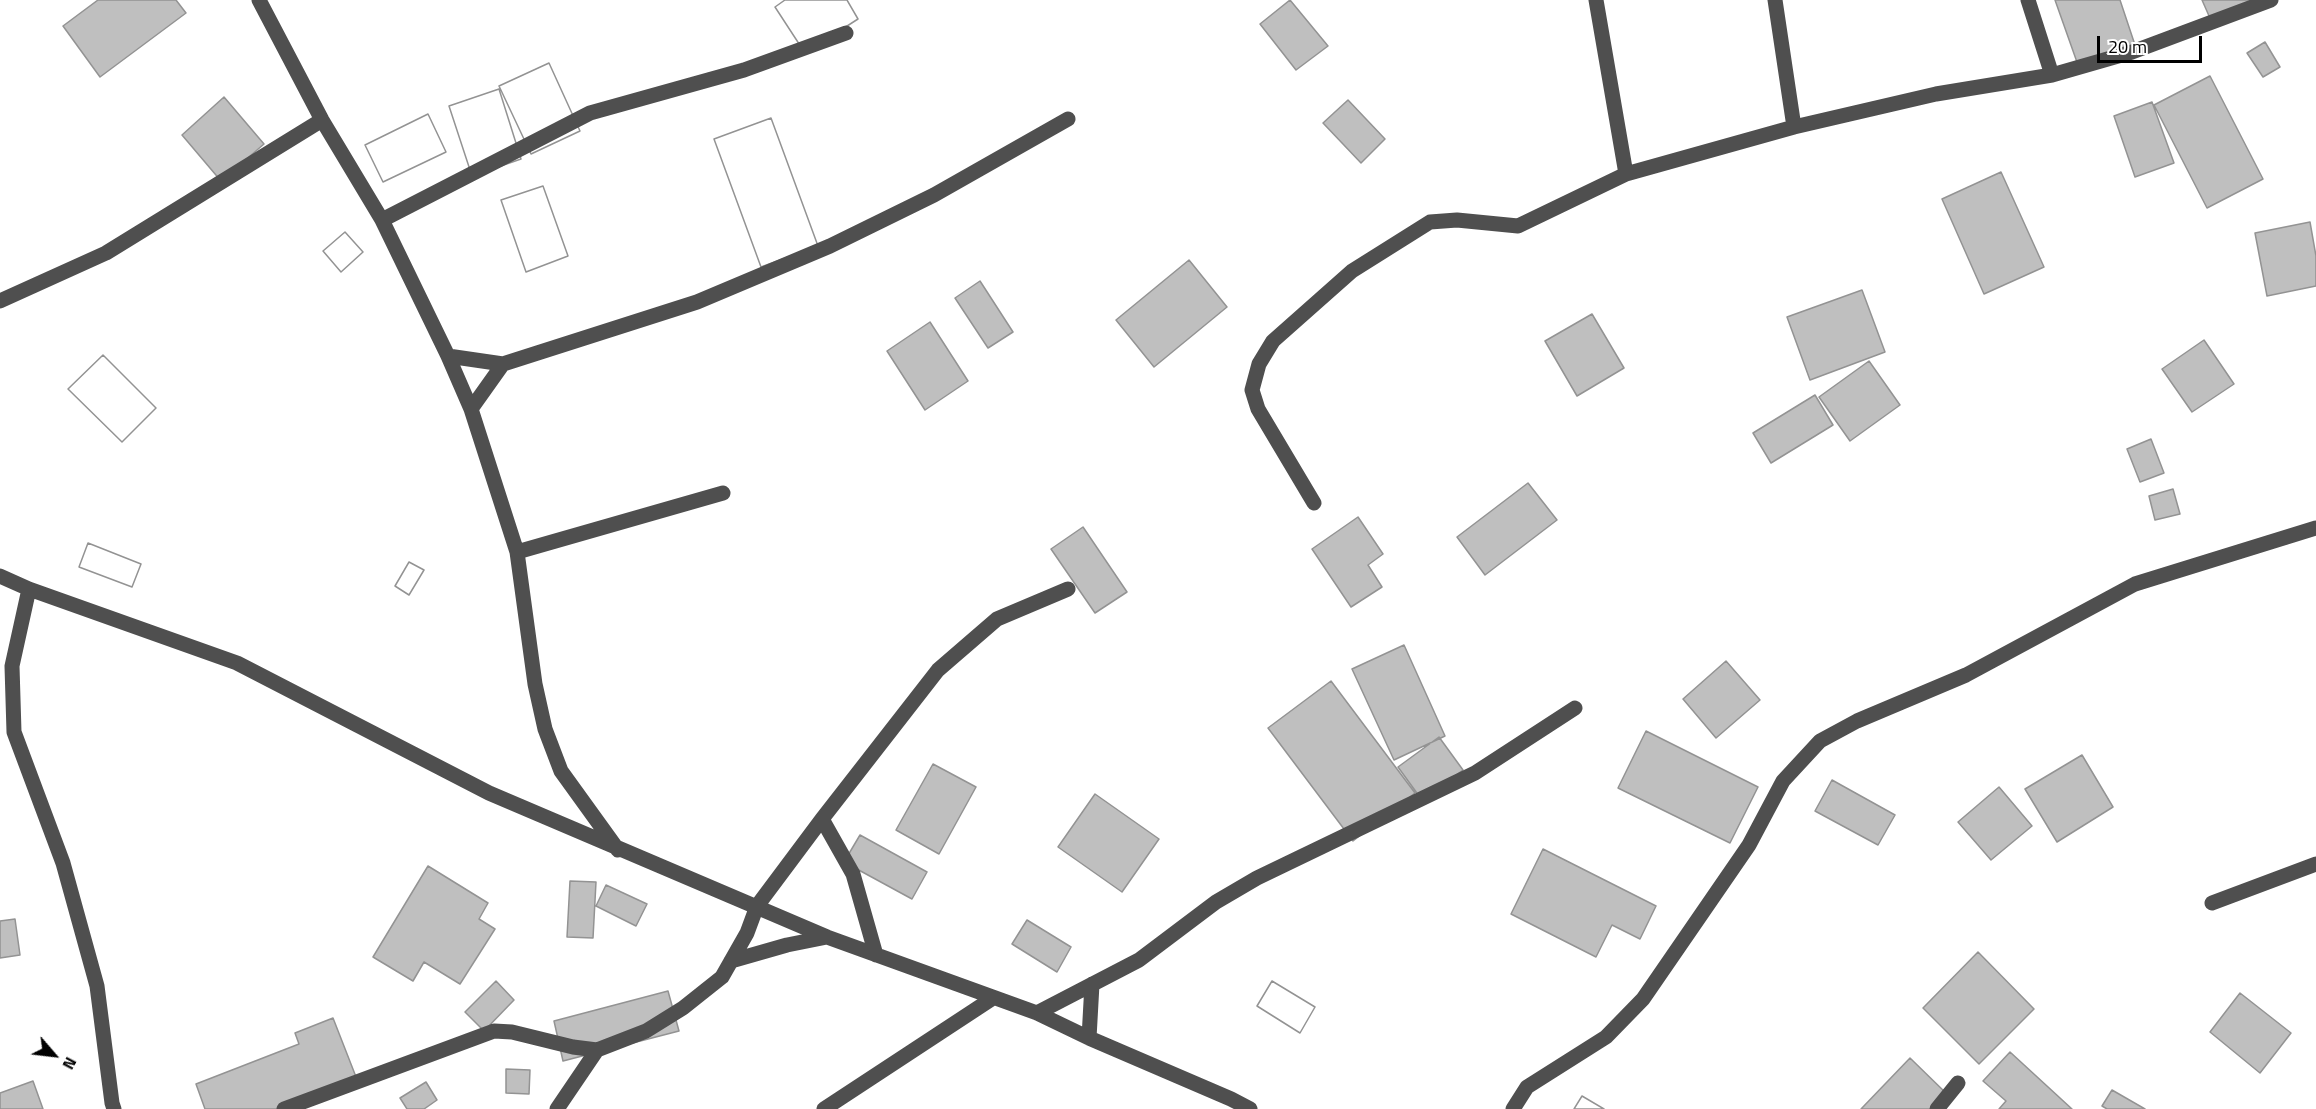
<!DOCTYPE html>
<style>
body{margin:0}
#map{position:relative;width:2316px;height:1109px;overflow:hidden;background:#fff;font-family:"Titillium Web",sans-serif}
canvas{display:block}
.north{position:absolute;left:24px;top:1025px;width:60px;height:60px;-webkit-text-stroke:4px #fff;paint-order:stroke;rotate:118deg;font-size:16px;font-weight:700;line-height:24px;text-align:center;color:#000}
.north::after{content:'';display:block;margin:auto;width:21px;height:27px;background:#000;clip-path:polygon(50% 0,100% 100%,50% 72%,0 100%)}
.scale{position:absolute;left:2097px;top:36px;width:105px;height:27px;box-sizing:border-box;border:3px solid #000;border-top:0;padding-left:8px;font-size:18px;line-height:21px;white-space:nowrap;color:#000;-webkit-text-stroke:4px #fff;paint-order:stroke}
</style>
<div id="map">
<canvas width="2316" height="1109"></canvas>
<div class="north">N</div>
<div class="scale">20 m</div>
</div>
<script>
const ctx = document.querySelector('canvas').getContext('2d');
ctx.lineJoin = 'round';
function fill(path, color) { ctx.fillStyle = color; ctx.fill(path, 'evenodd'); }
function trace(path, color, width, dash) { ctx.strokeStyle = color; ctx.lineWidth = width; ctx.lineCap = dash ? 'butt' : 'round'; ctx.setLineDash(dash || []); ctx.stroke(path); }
const building = new Path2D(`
 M98,0H176L186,13L100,77L63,26Z
 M785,0H847L858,19L805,53L775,7Z
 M785,0H847L858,19L805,53L775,7Z
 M1290,0L1328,46L1296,70L1260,24Z
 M2055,0H2120L2135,45L2078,65Z
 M2202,0H2267L2213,25Z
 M2265,42L2280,67L2263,77L2247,53Z
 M549,63L580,131L531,154L499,86Z
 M549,63L580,131L531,154L499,86Z
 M2210,76L2263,179L2207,208L2154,105Z
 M499,89L521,159L472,176L449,106Z
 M499,89L521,159L472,176L449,106Z
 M224,97L264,144L221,181L182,135Z
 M1348,100L1385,139L1361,163L1323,123Z
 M2152,102L2174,163L2135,177L2114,116Z
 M428,114L446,152L383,182L365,145Z
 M428,114L446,152L383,182L365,145Z
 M771,118L818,246L761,267L714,139Z
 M771,118L818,246L761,267L714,139Z
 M2001,172L2044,267L1984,294L1942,199Z
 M543,186L568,256L526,272L501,200Z
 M543,186L568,256L526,272L501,200Z
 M2310,222L2316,256V286L2267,296L2255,233Z
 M345,232L363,252L341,272L323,251Z
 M345,232L363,252L341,272L323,251Z
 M1189,260L1227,307L1154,367L1116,320Z
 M980,281L1013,332L988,348L955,298Z
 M1862,290L1885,352L1810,380L1787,317Z
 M1592,314L1624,368L1577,396L1545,341Z
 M930,322L968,381L925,410L887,351Z
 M2204,340L2234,384L2192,412L2162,369Z
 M103,355L156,408L122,442L68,389Z
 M103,355L156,408L122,442L68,389Z
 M1869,361L1900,405L1850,441L1819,397Z
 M1815,395L1833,425L1771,463L1753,433Z
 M2151,439L2164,473L2140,482L2127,449Z
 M1528,483L1557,520L1485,575L1457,537Z
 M2173,489L2180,514L2155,520L2149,496Z
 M1358,517L1383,554L1368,565L1382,587L1351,607L1312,549Z
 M1083,527L1127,592L1095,613L1051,549Z
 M88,543L141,564L132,587L79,567Z
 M88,543L141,564L132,587L79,567Z
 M409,562L424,570L409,595L395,586Z
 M409,562L424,570L409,595L395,586Z
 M1404,645L1445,736L1394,760L1352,669Z
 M1726,661L1760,700L1716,738L1683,699Z
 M1331,681L1415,793L1353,841L1268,728Z
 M1646,731L1758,787L1730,843L1618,788Z
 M1439,737L1463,770L1422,800L1398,767Z
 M2082,755L2113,807L2057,842L2025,789Z
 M933,764L976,787L939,854L896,830Z
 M1832,780L1895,815L1878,845L1815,811Z
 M1999,787L2032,826L1991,860L1958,822Z
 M1095,794L1159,839L1122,892L1058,847Z
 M860,835L927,872L912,899L844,862Z
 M1543,849L1656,906L1640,939L1612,925L1596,957L1511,914Z
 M428,866L488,903L479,919L495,929L460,984L424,962L413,981L373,957Z
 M570,881L596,882L593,938L567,937Z
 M606,885L647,904L636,926L596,906Z
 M15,919L20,955L0,958V921Z
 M1027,920L1071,947L1057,972L1012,944Z
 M1978,952L2034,1009L1979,1064L1923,1008Z
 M496,981L514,1000L484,1031L465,1012Z
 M1272,981L1315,1007L1300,1033L1257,1006Z
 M1272,981L1315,1007L1300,1033L1257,1006Z
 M668,991L679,1031L563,1061L554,1021Z
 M2240,993L2291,1033L2260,1073L2210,1032Z
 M333,1018L358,1082L289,1109H205L196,1084L299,1044L295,1033Z
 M2010,1052L2072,1109H1999L2006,1101L1983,1081Z
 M1910,1058L1949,1096L1937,1109H1861Z
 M506,1069L530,1070L529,1094L506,1093Z
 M33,1081L43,1109H0V1093Z
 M426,1082L437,1100L424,1109H407L400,1098Z
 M2112,1090L2145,1109H2107L2102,1106Z
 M1582,1096L1604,1109H1574Z
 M1582,1096L1604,1109H1574Z`);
fill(building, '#bfbfbf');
trace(building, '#939393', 1.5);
trace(new Path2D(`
 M259,0L322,120L382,220L448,356L471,409L517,552L535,684L545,729L561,771L618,850
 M1596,0L1626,174
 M1775,0L1794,127
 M2028,0L2052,75
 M382,220L590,113L744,70L846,33
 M0,301L106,253L322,120
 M448,356L503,364L697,302L830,246L934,195L1068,119
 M471,409L503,364
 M1314,503L1258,409L1252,390L1259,364L1273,341L1352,271L1430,222L1457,220L1518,226L1626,174L1794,127L1936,94L2052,75L2132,52L2271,0
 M517,552L723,493
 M0,576L29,589L237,663L489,793L827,937L1037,1013L1089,1038L1231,1099L1250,1109
 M29,589L12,666L14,732L63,863L97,986L112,1103L114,1109
 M822,819L853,874L876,955
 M2212,903L2316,864
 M731,961L787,945L827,937
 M1037,1013L1139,960L1216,902L1257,878L1475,773L1575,708
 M1089,1038L1092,984
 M284,1109L494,1031L512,1032L573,1047L597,1050L646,1031L683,1008L722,977L747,933L757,906L822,819L938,670L997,619L1068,589
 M557,1109L597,1050
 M824,1109L993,998
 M1513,1109L1527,1087L1606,1037L1643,999L1749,845L1783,781L1820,741L1857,721L1966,675L2135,584L2316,528
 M1937,1109L1958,1083`), '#4f4f4f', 15);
</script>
